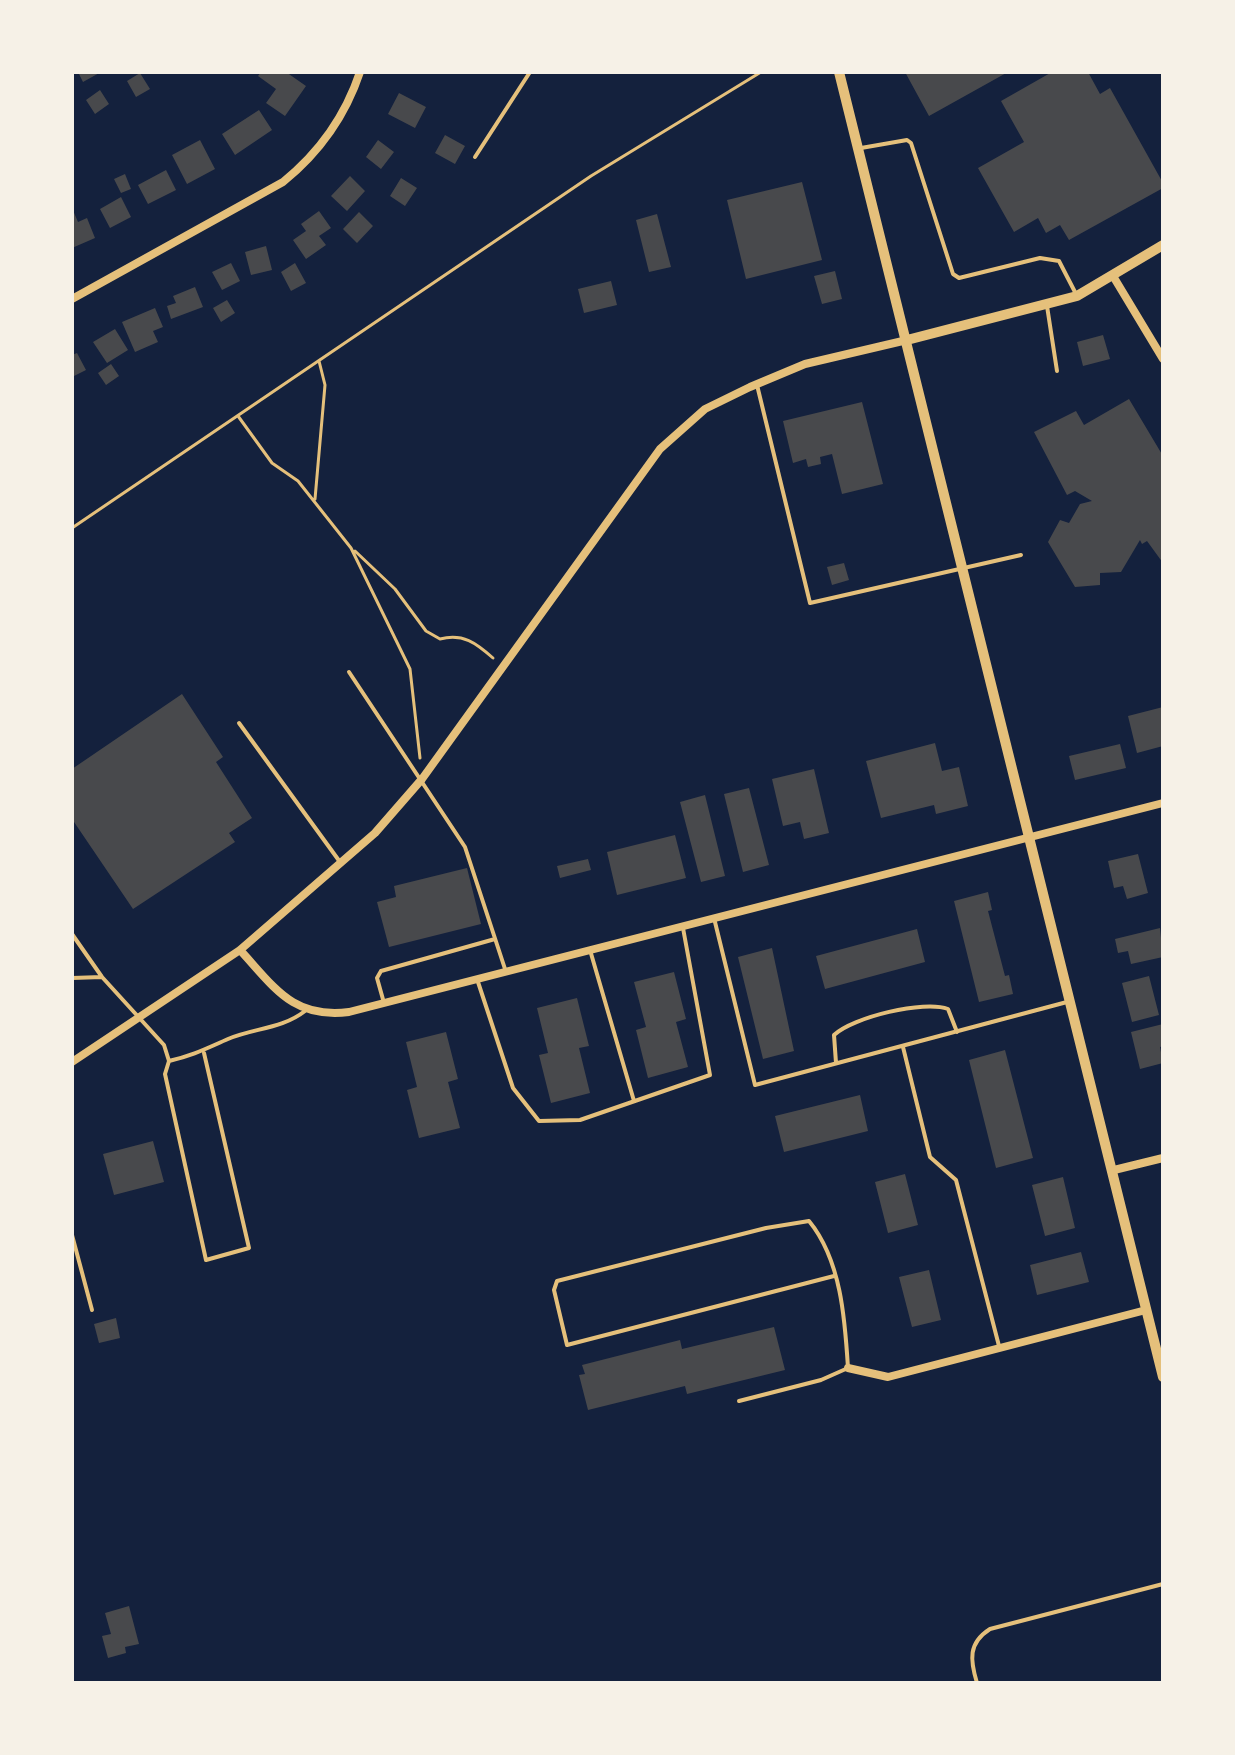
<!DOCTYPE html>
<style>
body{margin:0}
#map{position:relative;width:1235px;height:1755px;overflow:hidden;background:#14213d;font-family:Karla,sans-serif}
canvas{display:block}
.frame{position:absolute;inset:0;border:74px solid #f6f1e7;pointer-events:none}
</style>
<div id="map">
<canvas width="1235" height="1755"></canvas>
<div class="frame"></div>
</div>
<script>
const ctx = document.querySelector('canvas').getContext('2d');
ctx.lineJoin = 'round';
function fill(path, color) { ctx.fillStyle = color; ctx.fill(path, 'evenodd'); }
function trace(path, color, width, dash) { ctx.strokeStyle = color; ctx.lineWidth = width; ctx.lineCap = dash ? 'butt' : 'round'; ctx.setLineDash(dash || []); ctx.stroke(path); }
fill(new Path2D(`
 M78,72H101L83,82Z
 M261,72H286L306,86L285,116L266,103L276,89L258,76Z
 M905,72H1008L929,116Z
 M1052,72H1088L1100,94L1110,88L1163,183V188L1069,240L1060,225L1046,233L1038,218L1014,232L978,168L1024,142L1001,101Z
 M140,73L150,89L136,97L127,81Z
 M100,90L109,104L95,114L86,100Z
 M399,93L426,107L415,128L388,114Z
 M259,110L272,130L235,155L222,134Z
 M445,135L465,146L455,164L435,153Z
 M200,140L215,169L187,184L172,155Z
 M378,140L394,152L381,169L366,157Z
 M166,170L176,190L148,204L138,185Z
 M125,174L131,189L121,193L114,179Z
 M350,176L365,191L347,211L331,196Z
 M401,178L417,188L405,206L390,196Z
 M802,182L822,260L746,279L727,200Z
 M121,197L131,217L110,228L100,209Z
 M72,208L78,222L87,218L95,238L72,248Z
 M319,211L331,228L319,236L326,245L306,259L293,240L306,231L301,224Z
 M359,212L373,226L357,243L343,229Z
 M657,214L671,267L649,272L636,220Z
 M266,246L272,270L251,275L245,252Z
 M231,263L240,281L222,290L212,272Z
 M295,263L306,283L291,291L281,272Z
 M835,271L842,299L822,304L814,276Z
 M611,281L617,305L584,313L578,289Z
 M195,287L203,307L171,319L167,306L176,303L173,296Z
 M227,300L235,313L221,322L213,308Z
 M155,308L163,327L153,331L158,342L135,352L122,322Z
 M115,329L128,350L107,363L93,342Z
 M1103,335L1110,359L1083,366L1077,342Z
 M77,353L86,370L72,377V355Z
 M111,364L119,376L106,385L98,373Z
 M1129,399L1163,456V563L1147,541L1142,544L1140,540L1121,572L1100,573V585L1075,587L1048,542L1060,520L1069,523L1080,504L1092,501L1075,491L1067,495L1034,432L1076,411L1084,425Z
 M862,402L883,484L842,494L832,454L820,457L821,464L808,467L806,459L793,463L783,421Z
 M844,563L849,580L832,585L827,567Z
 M182,694L223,757L216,762L252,818L229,833L235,842L133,909L72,819V769Z
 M1163,707V746L1137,753L1128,716Z
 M935,743L942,771L959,767L968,806L936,814L934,805L881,818L866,761Z
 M1120,744L1126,768L1075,780L1069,756Z
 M814,769L829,833L804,839L800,822L783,826L772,779Z
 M749,788L769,865L743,872L724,794Z
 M705,795L725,876L701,882L680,802Z
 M675,835L686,878L617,895L607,852Z
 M1138,854L1148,893L1127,899L1123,886L1114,888L1108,861Z
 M588,859L591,870L560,878L557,866Z
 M467,868L481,924L389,947L377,902L396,897L394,886Z
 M988,892L992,910L988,911L1005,976L1009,975L1013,994L979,1002L954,901Z
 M1160,928L1163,957L1131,964L1128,951L1118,953L1115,939Z
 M917,929L925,962L825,989L816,956Z
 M772,948L794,1051L763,1059L738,957Z
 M674,972L686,1019L676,1022L688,1067L648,1078L636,1030L646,1027L634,982Z
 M1149,976L1159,1015L1132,1022L1122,983Z
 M577,998L589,1046L579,1048L590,1093L551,1103L539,1055L548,1053L537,1008Z
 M1163,1024V1046L1160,1047L1163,1063L1140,1069L1131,1032Z
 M446,1032L458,1079L448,1082L460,1128L419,1138L407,1090L417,1087L406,1042Z
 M1005,1050L1033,1158L996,1168L969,1060Z
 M860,1095L868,1131L784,1152L775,1116Z
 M153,1141L164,1182L114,1195L103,1154Z
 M905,1174L918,1225L888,1233L875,1182Z
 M1063,1177L1075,1228L1045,1236L1032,1185Z
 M1081,1252L1089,1282L1037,1295L1030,1265Z
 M929,1270L941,1320L912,1327L899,1277Z
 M116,1318L120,1338L99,1343L94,1324Z
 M774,1327L785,1370L687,1394L685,1386L588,1410L579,1375L585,1374L582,1365L680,1340L682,1349Z
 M129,1606L139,1644L125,1647L126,1653L108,1658L102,1636L111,1634L105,1613Z`), '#48494c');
trace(new Path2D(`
 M238,416L272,463L298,481L351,548L410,669L420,758
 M315,499L325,385L319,361
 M72,528L591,176L761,72
 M355,551L395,589L426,631L440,639C463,633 476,643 493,658`), '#e5c07b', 3);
trace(new Path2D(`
 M861,148L907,140L911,143L953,274L959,278L1040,258L1059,261L1076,294
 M475,157L530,72
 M1047,306L1057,371
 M757,385L810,603L1021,555
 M349,672L465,847L506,972
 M239,723L340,862
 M714,918L755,1085L1067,1002
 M72,934L102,977L164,1045L169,1061L165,1074L206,1260L249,1248L204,1053
 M590,950L634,1101
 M72,978L102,977
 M477,979L513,1088L539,1121L580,1120L710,1075L683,928
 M384,1003L377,978L381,971L495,939
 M903,1047L930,1157L956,1180L999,1346
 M169,1061C194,1055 205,1049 228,1039C254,1028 282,1029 305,1011
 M836,1063L834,1035C853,1017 924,1000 948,1009L957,1032
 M72,1235L92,1310
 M739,1401L821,1380L848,1368C845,1319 841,1260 809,1221L766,1228L557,1281L554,1290L567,1345L834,1276
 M977,1683C970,1660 968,1643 990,1629L1163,1584`), '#e5c07b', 4);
trace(new Path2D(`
 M1113,276L1163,359
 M72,299L283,182C320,152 345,117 360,72
 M240,950C275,988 293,1019 349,1012L1163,803
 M72,1062L240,950L375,833L422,779L660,449L705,409L750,387L805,364L907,340
 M1114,1170L1163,1158
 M848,1368L888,1377L1146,1310`), '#e5c07b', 8);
trace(new Path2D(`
 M839,72L1163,1377
 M907,340L1077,296L1163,245`), '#e5c07b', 10);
</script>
